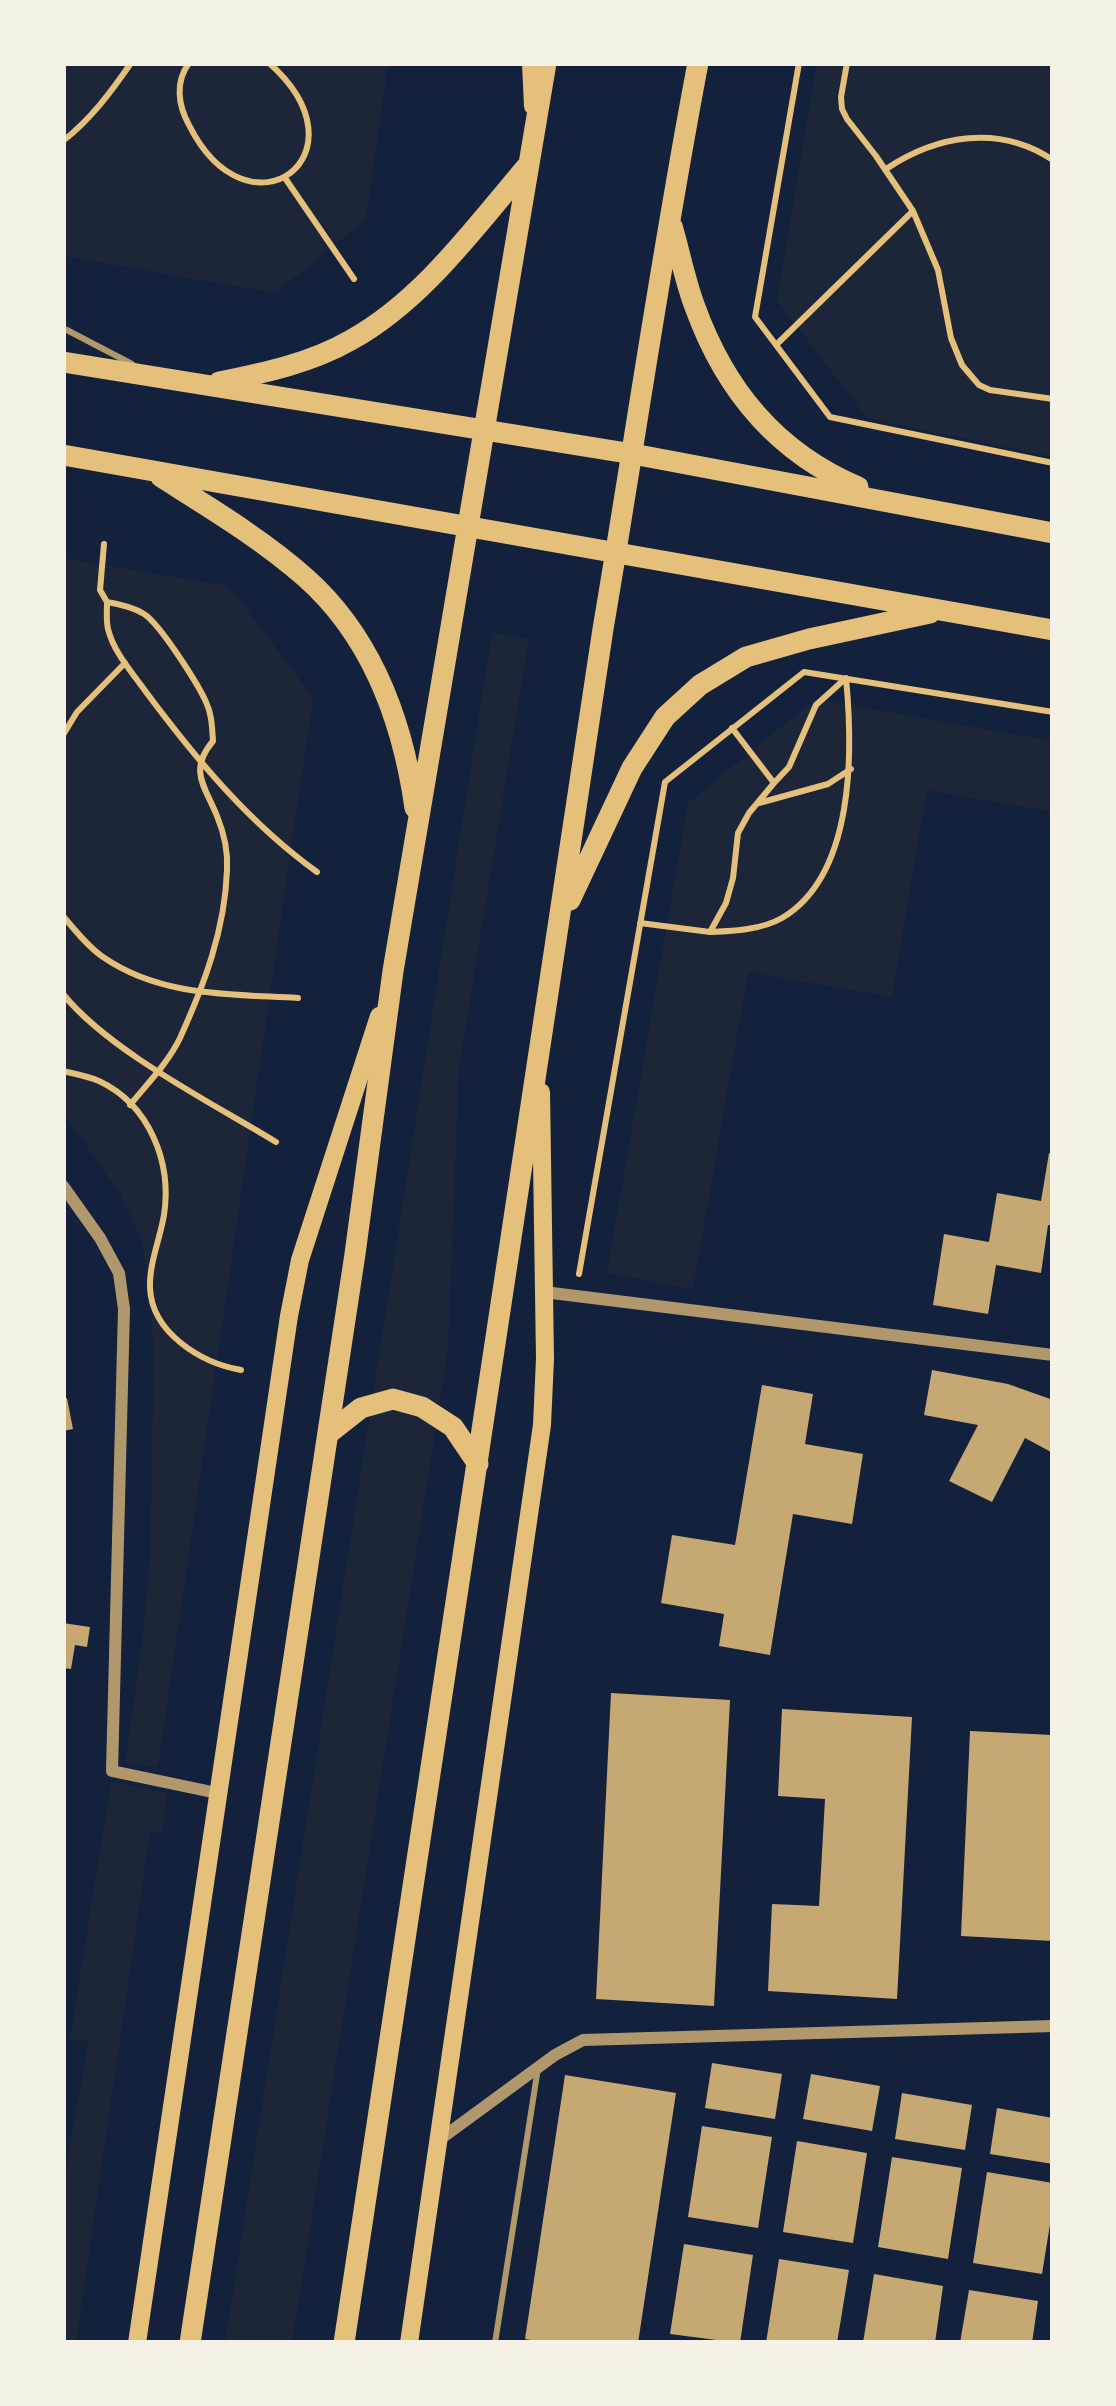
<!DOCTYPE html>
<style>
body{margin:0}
#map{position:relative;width:1116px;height:2406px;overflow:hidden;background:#14213d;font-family:"Zilla Slab",serif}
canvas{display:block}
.frame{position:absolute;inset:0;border:66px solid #f6f1e7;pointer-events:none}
</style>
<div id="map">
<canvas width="1116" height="2406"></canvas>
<div class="frame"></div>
</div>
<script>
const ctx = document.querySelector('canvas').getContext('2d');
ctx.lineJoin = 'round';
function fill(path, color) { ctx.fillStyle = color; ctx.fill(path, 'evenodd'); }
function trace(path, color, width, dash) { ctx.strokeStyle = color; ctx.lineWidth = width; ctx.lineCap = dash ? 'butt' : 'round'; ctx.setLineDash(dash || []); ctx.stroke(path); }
fill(new Path2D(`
 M63,63H388L366,220L275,293L63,256Z
 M817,63H1053V457L867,418L777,300Z
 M63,558L229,586L313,697L158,1767L125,1763L144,1628L150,1552L154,1358L150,1295L141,1239L121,1195L63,1113Z
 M492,632L529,639L459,1066L448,1350L292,2343H225Z
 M815,699L1053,741V812L927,790L892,997L748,972L693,1289L607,1273L688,803Z
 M111,1782L167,1793L162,1833L150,1832L76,2343H63V2188L88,2042L70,2039Z`), '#1d2539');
fill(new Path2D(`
 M1049,1153L1053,1154V1226L1048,1225L1041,1273L996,1265L988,1314L933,1305L944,1234L989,1242L997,1193L1041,1201Z
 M932,1370L1008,1384L1053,1400V1453L1025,1438L992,1502L949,1481L978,1425L924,1415Z
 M762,1385L813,1394L805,1444L863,1454L852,1524L793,1514L770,1655L719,1646L724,1614L661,1603L672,1535L735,1545Z
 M63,1398H67L73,1429L63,1431Z
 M63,1623L90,1627L87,1647L75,1645L71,1669L63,1668Z
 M611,1693L730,1700L714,2006L596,1999Z
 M782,1709L912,1717L897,1999L768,1991L772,1904L819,1906L825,1799L778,1796Z
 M970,1731L1053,1735V1941L961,1936Z
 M712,2063L782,2074L775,2119L705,2108Z
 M811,2074L880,2086L872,2131L803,2119Z
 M565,2075L676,2093L638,2343H548L525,2339Z
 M902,2093L972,2105L965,2150L895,2139Z
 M997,2108L1053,2118V2164L990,2154Z
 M702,2126L772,2137L758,2228L688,2217Z
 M797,2141L867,2153L853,2243L783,2232Z
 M892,2157L962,2168L948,2259L878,2247Z
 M987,2172L1053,2183V2206L1042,2274L973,2263Z
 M684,2244L753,2255L740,2343L670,2334Z
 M779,2259L849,2270L837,2343H766Z
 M874,2274L943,2286L935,2343H863Z
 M969,2290L1038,2301L1032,2343H960Z`), '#c6a872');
trace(new Path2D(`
 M189,63C175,82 178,105 189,125C249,245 372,154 269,63
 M799,63L755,317L830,417L1053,463
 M847,63L841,97L842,109L847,119L876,156L913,211L938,270L951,338L962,365L979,385L990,390L1053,399
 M63,141C91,119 111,92 131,63
 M886,169C937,135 999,124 1053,160
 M285,178L354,279
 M776,345L913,211
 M104,544L100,590L107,602C119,604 133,607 144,614C160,624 198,684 206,702C212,714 212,728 213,741C188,771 205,786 217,816C224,833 228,853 227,870C225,930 204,985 180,1038C168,1063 147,1084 130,1105
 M107,602C107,611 106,620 108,629C114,653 132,672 146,692C196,759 249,823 317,872
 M732,728L774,783L749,813L738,833L733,878L726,903L710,932C733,931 761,930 782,918C855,875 853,751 846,678L816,705L789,767L774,783
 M63,735L77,712L125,663
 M759,803L828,784L851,769
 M63,916C75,930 88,947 103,957C161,997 230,994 298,998
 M640,923L710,932
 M63,994C109,1051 212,1103 276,1142
 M63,1071C75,1074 88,1076 99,1081C150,1105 172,1163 164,1215C160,1239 149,1264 150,1288C152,1333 201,1363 241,1370
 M579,1274L665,782L804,672L1053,712`), '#e5c07b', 6);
trace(new Path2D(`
 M63,328L132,364
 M495,2343L538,2068`), '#b1986c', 6);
trace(new Path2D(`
 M63,1186L100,1238L119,1273L124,1309L112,1771L217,1793
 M544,1292L1053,1355
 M439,2140L555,2055L583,2040L1053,2026`), '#b1986c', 12);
trace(new Path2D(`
 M531,63L533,106
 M137,2343L289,1316L300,1260L379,1016
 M409,2343L542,1425L545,1359L541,1092`), '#e5c07b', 18);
trace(new Path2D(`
 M672,226C680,253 685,281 695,307C725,390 776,452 858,487
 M63,362L633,454L1053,533
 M219,382C264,373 311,363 351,340C423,300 475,227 528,165
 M63,455L1053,630
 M161,477C210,508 262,539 306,578C372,637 403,723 415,808
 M570,900L632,768L665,717L700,685L746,657L809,639L930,613
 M328,1434L361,1408L393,1399L422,1407L453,1427L478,1464
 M190,2343L355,1254L393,971L546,63
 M344,2343L603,629C635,440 662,251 698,63`), '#e5c07b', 21);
</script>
